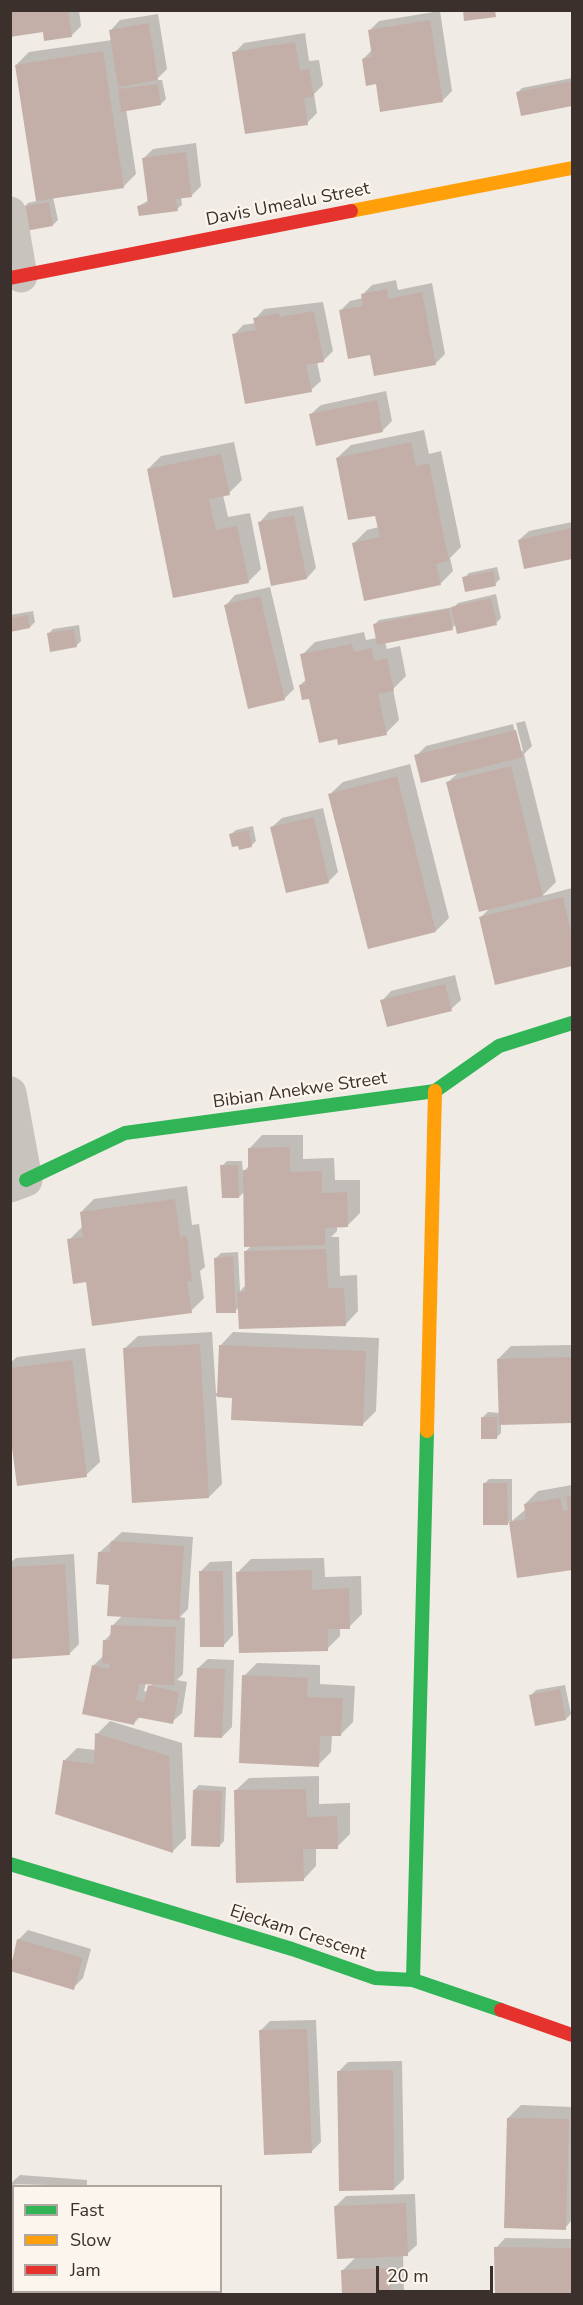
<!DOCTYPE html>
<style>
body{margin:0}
#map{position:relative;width:583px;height:2305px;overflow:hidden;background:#f0ebe5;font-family:"Nunito Sans",sans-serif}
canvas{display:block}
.frame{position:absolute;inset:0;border:12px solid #3b302b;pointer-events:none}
.legend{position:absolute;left:12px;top:2185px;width:210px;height:108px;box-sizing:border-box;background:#fbf5ee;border:2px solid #aea6a0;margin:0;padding:8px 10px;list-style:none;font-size:18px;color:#3b302b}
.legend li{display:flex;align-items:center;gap:12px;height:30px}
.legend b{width:30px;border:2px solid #aea6a0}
.scale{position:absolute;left:376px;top:2266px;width:117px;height:27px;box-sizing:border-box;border:3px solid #3b302b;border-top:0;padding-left:8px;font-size:18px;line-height:21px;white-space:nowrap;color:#3b302b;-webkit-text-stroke:4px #fbf5ee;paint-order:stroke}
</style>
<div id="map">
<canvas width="583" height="2305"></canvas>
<div class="frame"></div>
<ul class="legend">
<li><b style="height:8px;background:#30b455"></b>Fast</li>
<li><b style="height:8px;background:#ff9f0a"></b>Slow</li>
<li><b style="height:8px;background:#e5322d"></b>Jam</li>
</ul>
<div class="scale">20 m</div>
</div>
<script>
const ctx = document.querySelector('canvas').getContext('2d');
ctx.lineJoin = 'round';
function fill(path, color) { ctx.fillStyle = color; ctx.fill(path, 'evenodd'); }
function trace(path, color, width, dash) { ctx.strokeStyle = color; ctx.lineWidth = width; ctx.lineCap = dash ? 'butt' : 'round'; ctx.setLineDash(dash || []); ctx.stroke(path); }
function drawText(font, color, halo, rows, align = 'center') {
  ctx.font = font + ' "Nunito Sans",sans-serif'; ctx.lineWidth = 4.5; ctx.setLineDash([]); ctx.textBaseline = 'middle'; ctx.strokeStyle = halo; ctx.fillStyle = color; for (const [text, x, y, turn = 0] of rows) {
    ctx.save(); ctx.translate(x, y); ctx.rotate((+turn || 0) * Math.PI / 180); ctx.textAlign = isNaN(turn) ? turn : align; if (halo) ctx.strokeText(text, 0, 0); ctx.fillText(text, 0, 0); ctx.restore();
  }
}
fill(new Path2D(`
 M10,10H79L81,26L72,35L44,30Z
 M440,11L452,91L442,101L377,83L363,59L372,50L369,31L379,21Z
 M158,14L167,69L156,80H162L166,99L161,104L126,109L136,174L123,187L53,197L58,220L53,225L23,208L28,203L37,201L16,65L29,52L112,40L111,30L120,20Z
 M305,33L309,61L319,60L323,85L314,94L317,113L307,123L234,53L244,43Z
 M572,78V105L522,114L517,93L522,88Z
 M196,143L201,186L191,196L181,197L182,205L177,209L139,206L149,200L143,159L153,149Z
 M396,280L398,290L432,283L445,354L435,364L372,353L341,310L350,301L363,298L362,295L372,285Z
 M323,302L333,351L323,361L317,362L321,381L311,390L234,335L243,325L256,323L255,319L264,309Z
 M386,391L392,421L382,431L311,414L321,405Z
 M424,430L429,454L441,451L461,547L450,558L453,571L440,584L354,543L367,530L379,527L376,514L337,458L351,445Z
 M234,442L242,480L229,493L223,495L228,517L250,513L261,569L248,582L148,469L161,456Z
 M303,506L316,568L307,578L260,522L269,512Z
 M572,522V558L525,568L519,540L529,531Z
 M497,567L500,579L495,584L464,578L469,573Z
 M270,587L294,689L284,699L226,605L235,595Z
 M496,594L501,618L496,623L456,624L452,628L385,642L387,649L400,646L406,676L393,689L399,720L386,733L338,738L300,685L307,679L302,655L315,642L364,632L366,640L377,638L374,625L379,620L454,607L458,603Z
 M33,611L35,622L30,627L10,630V615Z
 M79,625L81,641L76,646L48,634L53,629Z
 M525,721L532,746L524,754L556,882L542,896L572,888V964L496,983L481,917L490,908L448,782L459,772L416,756L426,746L513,724L520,751H523L516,723Z
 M410,764L449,918L436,931L329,795L343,782Z
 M323,808L338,872L329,881L287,891L272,827L282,818Z
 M253,826L256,841L251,846L231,834L236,830Z
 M455,975L461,1000L451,1009L382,1001L391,991Z
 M262,1135H303V1159L334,1158L335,1180H360V1213L347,1226H337V1231L331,1237H339L340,1276L357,1275L358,1311L345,1325L239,1307L235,1311L216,1258L221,1253L238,1252L240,1291L246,1285V1251L252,1245L245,1191L239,1197L222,1166L227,1161H242L243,1172L250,1165L249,1149Z
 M187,1186L192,1225L199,1224L205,1267L200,1271L204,1298L191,1311L88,1280L69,1240L82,1227L81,1212L94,1199Z
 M212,1332L216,1393H218L220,1346L233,1332L379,1338L376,1411L363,1424L234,1397L216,1396L222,1484L209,1497L124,1349L138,1336Z
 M572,1345V1421L501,1423V1433L496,1438L483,1417L488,1412L500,1413L498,1359L511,1346Z
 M85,1348L100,1462L86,1475L10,1420V1363L17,1357Z
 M489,1479H512V1521L526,1509L525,1504L538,1491L572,1485V1568L518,1576L510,1521L507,1524L484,1484Z
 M122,1532L193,1537L188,1609L180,1617L185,1618L183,1674L177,1680L187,1682L182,1713L172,1722L140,1717L134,1723L93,1666L104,1655V1641L112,1633L113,1625L123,1615L100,1552ZM146,1683H152L148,1692L144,1691Z
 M74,1554L79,1644L69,1654L10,1657V1563L16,1558Z
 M324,1558L325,1577L361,1576L362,1614L349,1627H340V1636L327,1649L238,1572L251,1559Z
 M232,1561L233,1635L224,1645L200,1572L210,1562Z
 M208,1659L234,1660L232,1727L222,1737L198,1668Z
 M257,1663L320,1665V1684L355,1686L353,1722L340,1735H332L331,1752L318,1765L244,1676Z
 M565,1685L571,1714L566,1719L531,1695L536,1690Z
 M110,1721L182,1743L186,1838L173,1851L57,1813L64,1761L77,1748L96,1750L97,1734Z
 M319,1776V1804L350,1803V1834L337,1847L316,1848V1866L303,1880L235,1791L249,1778Z
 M199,1785L226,1787L224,1841L219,1846L194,1790Z
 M28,1930L91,1949L83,1978L73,1988L10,1969L18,1940Z
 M316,2020L321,2142L311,2152L260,2031L270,2021Z
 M402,2061L404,2179L394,2189L339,2071L348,2062Z
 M521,2105L572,2107V2220L565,2228L508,2118Z
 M20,2175L87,2180V2186L10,2184Z
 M415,2194L417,2245L407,2254H403L404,2294H343V2270L357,2256L336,2206L346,2196Z
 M505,2238L572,2239V2294H496V2248Z
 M69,2292H190V2294H69Z`), '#0003');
fill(new Path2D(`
 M10,10H68L72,37L44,41L43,32L10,37Z
 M463,10H495L496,17L464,21Z
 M430,20L443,102L380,112L376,84L366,86L362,59L372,57L368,30Z
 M149,23L158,80L118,87L109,30Z
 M295,42L300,70L309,69L314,96L304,98L308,125L245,134L232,52Z
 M103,51L124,188L36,201L15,65Z
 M572,81V106L521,116L516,92Z
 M158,84L161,105L121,112L118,89Z
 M186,152L192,197L176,199L178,211L139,216L137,206L148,204L142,158Z
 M49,202L53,226L25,231L22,207Z
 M387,289L388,299L422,292L436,365L374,376L370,355L348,359L339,310L363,306L361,294Z
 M314,311L324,362L306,365L312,392L245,404L232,334L256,330L253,318L279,313L280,317Z
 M377,400L383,432L316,446L309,414Z
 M411,442L416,466L429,463L449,561L436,564L441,585L364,601L352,543L380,537L375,516L348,520L336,458Z
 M221,454L230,495L209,499L216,530L237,526L249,583L173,598L147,469Z
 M294,515L307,579L271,586L258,522Z
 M572,528V559L524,569L518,540Z
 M493,571L496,586L465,592L462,577Z
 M260,596L285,700L248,709L224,605Z
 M491,598L497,625L457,634L451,607Z
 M449,609L453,630L377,645L373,624Z
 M28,615L30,628L10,632V618Z
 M74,629L77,647L50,652L47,633Z
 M352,644L354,652L372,648L374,661L387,658L394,691L378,694L387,735L338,745L337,739L319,743L309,699L302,700L299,685L306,684L300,654Z
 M516,730L523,757L421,783L414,755Z
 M511,766L543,896L479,912L446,782Z
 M397,776L436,932L368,949L328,794Z
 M314,817L329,883L286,893L270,827Z
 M249,830L252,847L239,850L238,846L232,847L229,834Z
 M563,897L572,937V966L495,985L479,917Z
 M445,984L452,1011L387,1027L380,1000Z
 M290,1147V1172L322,1171V1193L347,1192L348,1227L325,1228V1245L244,1247L243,1170H248V1148Z
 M220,1165H238L239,1198H222Z
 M175,1199L180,1237L187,1236L192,1281L187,1282L192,1313L92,1326L86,1282L73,1284L67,1239L83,1237L80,1212Z
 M326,1249L328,1288H344L346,1326L239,1329L237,1292H245L244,1251Z
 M233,1256L236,1313H216L214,1258Z
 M200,1344L209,1498L132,1503L123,1348Z
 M219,1345L366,1351L363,1426L231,1420L232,1398L217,1397Z
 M572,1357V1423L499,1425L497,1359Z
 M72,1360L87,1477L17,1486L10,1432V1368Z
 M481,1417H497V1439H481Z
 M483,1483H507L508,1525H483Z
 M572,1495V1570L517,1578L509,1522L526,1519L524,1504L560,1498L563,1511L568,1510L566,1497Z
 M111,1541L184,1546L179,1620L107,1616L109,1585L96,1584L98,1552H110Z
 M65,1564L70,1655L10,1659V1567Z
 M312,1570V1590L349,1588L350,1629H328V1651L239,1653L236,1572Z
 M199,1571H223L224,1647H200Z
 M111,1625L176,1627L174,1685L139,1684L136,1700L144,1702L148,1685L179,1692L173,1724L136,1717L134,1725L82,1714L92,1665L109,1669L110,1664L102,1663L103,1640H110Z
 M197,1668L225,1669L222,1738L194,1737Z
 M242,1675L308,1678L307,1697L343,1698L341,1736H320L319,1767L239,1763Z
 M560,1689L566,1720L535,1726L529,1695Z
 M95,1733L169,1756L173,1853L55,1814L63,1760L94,1764Z
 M306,1789L307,1817L337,1816L338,1849H303L304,1881L236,1883L234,1790Z
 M193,1790L222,1791L220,1847L191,1846Z
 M17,1939L83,1958L74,1990L10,1971Z
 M307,2029L312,2153L264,2155L259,2030Z
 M393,2070L394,2190L339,2191L337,2071Z
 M507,2118L569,2119L566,2230L504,2228Z
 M10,2184L19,2185L14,2186V2239H10Z
 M406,2203L408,2256L337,2259L334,2206Z
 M494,2247L572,2248V2294H495Z
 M390,2268L391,2294H342L341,2270Z
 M68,2292H153V2294H68Z`), '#c3afa7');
trace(new Path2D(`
 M10,213L21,276
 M10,1093L26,1180L10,1186`), '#c9c3be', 33);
trace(new Path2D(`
 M26,1180L125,1133L435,1091L499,1046L572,1023
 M10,1864L292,1949L375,1978L413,1980L501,2010
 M413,1980L427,1431`), '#30b455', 14);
trace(new Path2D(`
 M351,211L572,168
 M427,1431L435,1091`), '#ff9f0a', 14);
trace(new Path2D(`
 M10,278L351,211
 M501,2010L572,2035`), '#e5322d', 14);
drawText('18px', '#3b302b', '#fbf5ee', [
 ["Davis Umealu Street",288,205,-11],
 ["Bibian Anekwe Street",300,1091,-8],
 ["Ejeckam Crescent",298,1933,18]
]);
</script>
